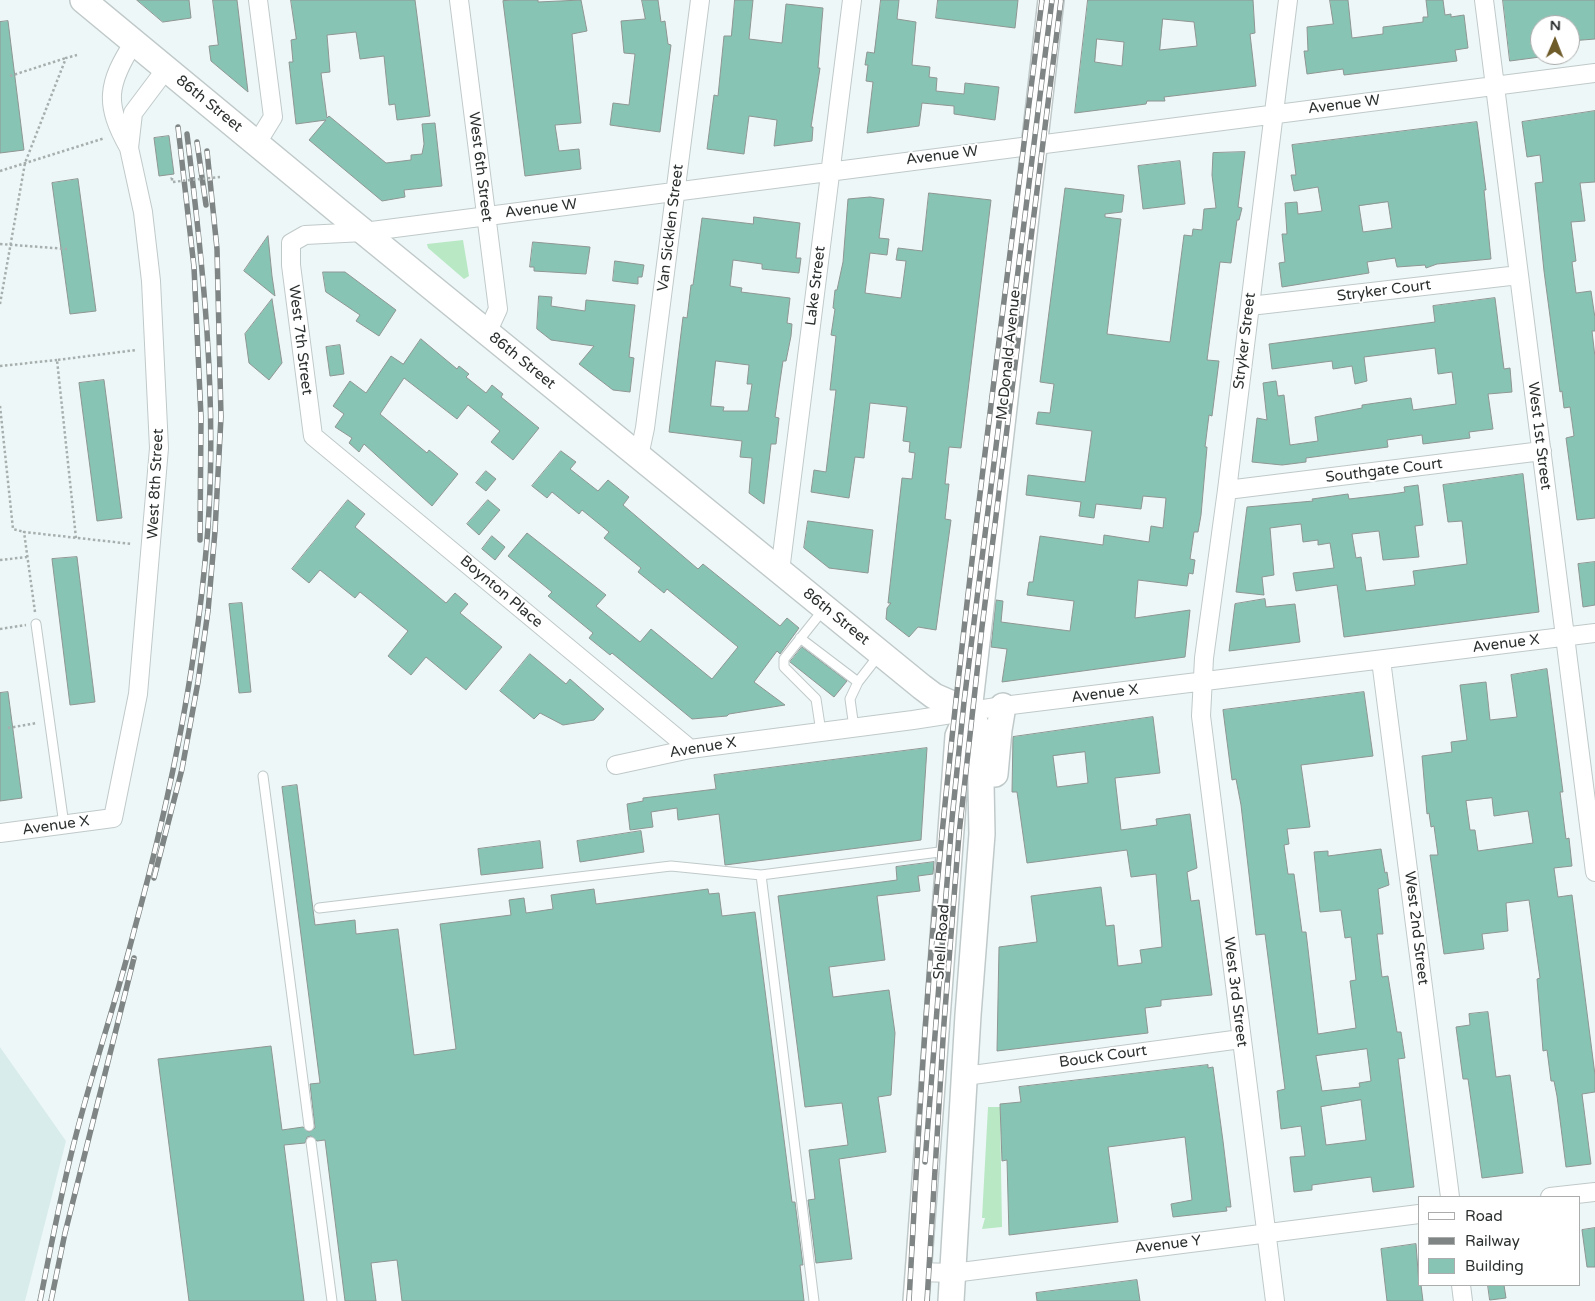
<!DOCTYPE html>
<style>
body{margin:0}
#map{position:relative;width:1595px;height:1301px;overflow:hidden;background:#eef7f7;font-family:"Varela Round",sans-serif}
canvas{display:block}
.legend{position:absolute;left:1418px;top:1196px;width:162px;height:90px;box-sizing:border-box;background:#fff;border:1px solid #abacac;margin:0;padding:6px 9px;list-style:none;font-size:15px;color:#2d3030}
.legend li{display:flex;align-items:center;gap:10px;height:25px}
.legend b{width:25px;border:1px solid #abacac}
.north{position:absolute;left:1530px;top:15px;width:50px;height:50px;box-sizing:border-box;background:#fff;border:1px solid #abacac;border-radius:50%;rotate:1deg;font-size:14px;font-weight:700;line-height:20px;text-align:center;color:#2d3030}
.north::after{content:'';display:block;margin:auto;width:18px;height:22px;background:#6e5b2a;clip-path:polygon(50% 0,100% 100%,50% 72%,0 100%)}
</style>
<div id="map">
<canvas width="1595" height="1301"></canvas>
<ul class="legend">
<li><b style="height:6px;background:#fff"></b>Road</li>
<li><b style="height:6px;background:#7f8484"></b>Railway</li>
<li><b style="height:14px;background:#88c4b3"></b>Building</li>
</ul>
<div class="north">N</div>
</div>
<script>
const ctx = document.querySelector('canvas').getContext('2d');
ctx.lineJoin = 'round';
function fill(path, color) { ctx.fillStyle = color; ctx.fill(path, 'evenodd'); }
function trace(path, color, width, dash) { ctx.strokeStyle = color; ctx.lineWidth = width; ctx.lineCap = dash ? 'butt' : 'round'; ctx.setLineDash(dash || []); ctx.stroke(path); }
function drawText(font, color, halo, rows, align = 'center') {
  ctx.font = font + ' "Varela Round",sans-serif'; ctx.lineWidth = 4; ctx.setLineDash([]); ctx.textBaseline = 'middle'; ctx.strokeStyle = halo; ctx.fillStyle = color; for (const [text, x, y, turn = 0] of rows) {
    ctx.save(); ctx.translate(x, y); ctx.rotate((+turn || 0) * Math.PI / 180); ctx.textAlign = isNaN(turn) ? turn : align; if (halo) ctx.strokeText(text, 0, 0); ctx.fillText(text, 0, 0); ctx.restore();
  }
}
fill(new Path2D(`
 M0,1047L66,1141L25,1301H0Z`), '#d9ecec');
fill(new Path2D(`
 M463,240L469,276L464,279L428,248L427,244Z
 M988,1107H1000L1002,1227L982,1229L985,1218H982Z`), '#b9e8c5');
const building = new Path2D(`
 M137,0H189L191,18L163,22Z
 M213,0H237L248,92L211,61L209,46L218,45Z
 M291,0H415L430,116L397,120L395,104L389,105L384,56L360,59L356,32L327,35L330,72L321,73L327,118L329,116L386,163L411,160V155L422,154L424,144L422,124L435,123L442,186L404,190L405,197L382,201L309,140L326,120L296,124L289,62H293L291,40L296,39Z
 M515,0H538V2L581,0L587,31L572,34L581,123L555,125L559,151L579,149L581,169L525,176L503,1Z
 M642,0H658L661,22L665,21L668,44L671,45L660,132L610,125L613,103L629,105L635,54L624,53L621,21L645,19Z
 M735,0H753L749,39L782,43L786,4L823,8L818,68H820L811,127H813L812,141L774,146L777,120L749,116L744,154L707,149L714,95L718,96L724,36H731Z
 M881,0H899L897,19L916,22L912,65L930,67L929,77L937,78L936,91L964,94L965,83L999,87L995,120L954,114V106L922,103L919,126L867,133L873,82L866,81L868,65H865L867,52L874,53Z
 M938,0H1018L1015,28L936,18Z
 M1088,0H1253L1255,33L1250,34L1256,86L1164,97L1165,101H1147L1146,104L1075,113ZM1163,19L1194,22L1197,46L1160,50ZM1097,39L1124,42L1122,66L1095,62Z
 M1330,0H1348L1352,38L1383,34V27L1423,22V17H1428L1426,0H1443L1445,15L1451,14V17L1464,15L1468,48L1455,50L1457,61L1344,75L1343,69L1307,74L1304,51H1308L1307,27L1333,24Z
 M1503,0H1595V39L1570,41V25H1540V57L1510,61Z
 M8,21L24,150L0,153V22Z
 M1595,111V182L1580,183L1585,221L1571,222L1576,261L1572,262L1576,293L1591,291L1595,318V331H1592L1595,357V518L1577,520L1566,438L1574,436L1570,407L1564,408L1562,391L1560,392L1544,271L1535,183L1543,182L1540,155L1527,157L1522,122Z
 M1477,122L1486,190H1484L1491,259L1437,264L1426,268L1425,265L1397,267L1395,258L1367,262L1369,273L1282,287L1279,263L1285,262L1282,234H1287L1285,203L1297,202L1298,214L1322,211L1318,187L1294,191L1291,175H1296L1292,145ZM1388,202L1392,228L1363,232L1359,206Z
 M169,136L174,174L159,176L154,138Z
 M1245,152L1238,207L1242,208L1239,220H1237L1231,263L1220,262L1207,360L1219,361L1212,416L1209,415L1205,447H1207L1201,515L1198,532H1194L1190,559L1195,560L1193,574L1189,573L1187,586L1138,580L1135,618L1190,610L1185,657L1002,682L1007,649L991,647L996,600L1003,601L1001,622L1070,631L1074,601L1027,595L1029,582H1033L1040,536L1103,545L1104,535L1149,542L1151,526L1163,528L1166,498L1143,496L1141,509L1096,504L1094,518L1079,516L1081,502L1026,495L1028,475L1085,482L1092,431L1036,424L1038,412L1050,413L1054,384L1040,382L1065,188L1124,195L1122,212L1105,214V217L1121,219L1107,334L1170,342L1184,235L1192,236L1193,229L1202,230L1204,209L1216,208L1212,175L1213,153Z
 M1180,161L1185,204L1143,209L1138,166Z
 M78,179L96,311L70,314L52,183Z
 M929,193L991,200L961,448L949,447L945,484H949L945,519L951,520L936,630L918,627L909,637L886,619L887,608L891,603H888L902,478L912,479L915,453L909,452L910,442L903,441L907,407L870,403L864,458L855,457L849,498L811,492L814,470L826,472L836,390H830L836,336L831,335L835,309L833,308L835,290H837L843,262L848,199L870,197L884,199L879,238L889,239L887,255L870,253L865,293L901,298L906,261L896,260L898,248L922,251Z
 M754,217L800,223L796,258H801L799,273L762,269V264L733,260L730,286L742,288L741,292L790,298L787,323L792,324L791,336L786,361H783L779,388L775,417L779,418L776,444H771L764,504L749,493L752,458L740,457L742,441L669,432L683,317L687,318L691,285H693L702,218L753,224ZM716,361L749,365L747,384H752L748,411H723L724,407L711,406Z
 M268,236L272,276L275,296L244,271Z
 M533,242L590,247L586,274L534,271V267H530Z
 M615,261L644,265L642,277H638V284L613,281Z
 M323,272H345L396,310L379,336L356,321L360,315L326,292Z
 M539,296L552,297L551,306L585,311L586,300L635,305L629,357L634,358L630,392L613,390L579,364L594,346L551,340L537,329Z
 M1495,298L1504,369L1510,368L1512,392L1488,394L1493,429L1469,432L1470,438L1423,444L1422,435L1387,440L1388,447L1306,458V462L1282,465L1252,462L1257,418L1267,420L1263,383L1276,381L1278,396L1284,395L1290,445L1318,441L1315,417L1362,408V405L1411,398L1413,410L1456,404L1452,372L1438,374L1435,348L1364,357L1367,381L1355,384L1352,366L1333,369L1332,361L1272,369L1269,344L1435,322L1433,306Z
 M272,299L282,363L269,380L249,363L245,334Z
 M421,339L457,369L459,366L469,374L466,377L486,393L492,385L503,394L501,397L539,428L513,460L491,442L500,431L468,405L457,419L404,378L380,414L427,453L429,450L458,474L432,506L364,444L359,452L349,443L352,438L335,427L344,414L333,406L350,381L366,393L391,356L403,364Z
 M340,345L344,374L330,376L326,347Z
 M104,380L122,518L97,521L79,383Z
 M561,451L576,462L570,469L598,491L608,480L629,497L623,505L698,569L703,564L780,626L787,618L799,628L780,654L777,651L754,682L785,705L729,714L727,716L692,719L612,653L610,655L589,638L593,633L548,596L552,592L508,556L527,533L606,595L596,606L640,642L651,629L712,679L738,647L667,589L664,593L638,572L641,568L604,538L609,532L582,510L579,514L552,492L547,498L532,486Z
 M486,471L496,479L486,491L476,483Z
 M1523,474L1539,612L1344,637L1337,585L1296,591L1293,573L1334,568L1330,543L1318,545V540L1303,542L1301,524L1270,528L1274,575L1262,577L1264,595L1236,592L1247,507L1313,501L1312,499L1348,494L1349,499L1392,494L1405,492L1404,487L1418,485L1423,525L1415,526L1419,557L1383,560L1379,531L1352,534L1356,558L1361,557L1366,591L1415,585L1413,571L1467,564L1462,521L1448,522L1443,485Z
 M348,500L365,514L355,527L446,603L455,593L468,604L460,613L502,647L466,690L426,657L411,675L388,656L408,631L360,592L355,598L320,570L309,583L292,569Z
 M488,500L500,510L479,535L467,524Z
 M808,521L873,530L868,573L829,568L804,548Z
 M492,536L505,547L495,560L482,549Z
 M77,557L95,702L70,705L52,559Z
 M1595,562V605L1583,607L1578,564Z
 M1265,599L1266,607L1295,604L1300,642L1229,651L1235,604Z
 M242,603L251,692L239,693L229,604Z
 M802,647L847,681L834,697L790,662Z
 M530,654L566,684L570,679L604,709L594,720L563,725L540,713L534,719L500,691Z
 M1547,669L1563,792H1560L1566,839L1569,838L1572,866L1554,868L1558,897L1572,895L1595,1075V1092L1582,1094L1591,1164L1566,1167L1557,1096L1554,1081H1551L1547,1050L1543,1051L1537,979L1540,978L1529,900L1506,903L1508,931L1482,934L1484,949L1444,954L1430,855H1438L1434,826L1431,827L1429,813L1427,814L1422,756L1452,752L1451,742L1467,740L1460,685L1486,682L1490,720L1517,717L1511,675ZM1492,798L1494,816L1528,811L1533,843L1478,851L1475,830H1470L1466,801Z
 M8,692L22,798L0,801V693Z
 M1364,692L1373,756L1301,765L1310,827L1287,829L1289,844L1284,845L1288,874H1294L1302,932H1306L1318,1034L1356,1028L1350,981L1356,980L1351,937L1345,938L1341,910L1320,912L1314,852L1328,851V856L1381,849L1385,873L1387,872L1389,885L1378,889L1383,934H1377L1382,977L1388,976L1397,1032H1401L1405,1058L1398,1059L1414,1187L1373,1192L1371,1177L1312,1185V1190L1294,1192L1290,1157L1305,1156L1301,1126L1281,1129L1277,1091L1285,1089L1265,934L1256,935L1241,805L1236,779L1232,780L1223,710ZM1367,1049L1371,1081L1359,1083L1360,1087L1322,1091L1316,1056ZM1361,1100L1366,1140L1326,1145L1321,1107Z
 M1153,717L1160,773L1115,778L1121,830L1157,825L1156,819L1190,814L1197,868L1187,872L1189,887L1191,901L1199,900L1212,995L1161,1000V1006L1145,1008L1148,1033L997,1051L999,947L1037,942L1031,896L1101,887L1106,926L1114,925L1118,966L1142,963L1140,950L1162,947L1156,874L1131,877L1127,850L1027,863L1017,792H1012L1013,737ZM1085,752L1088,783L1057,787L1053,756Z
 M927,748L921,840L725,865L719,814L678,820L677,808L651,812L653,827L630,830L627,804L643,801V798L716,789L714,775Z
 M297,785L315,925L355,920L356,934L398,929L414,1055L456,1049L440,924L511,915L509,900L524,898L526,913L553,909L551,895L594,889L596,904L708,889L709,894L719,893L722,916L755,912L792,1202H795L803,1265H800L804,1301H402L397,1260L371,1263L376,1301H345L325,1140L317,1141L311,1136L307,1137L305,1143L284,1145L304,1301H189L158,1059L271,1046L282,1130L303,1127L309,1132L315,1128L310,1084L320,1083L282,787Z
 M641,831L644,852L580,862L577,841Z
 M540,841L543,868L481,875L478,849Z
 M934,862L933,874L918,876L920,891L877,896L885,960L829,967L833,997L889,990L895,1033L891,1095L878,1097L886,1152L839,1159L852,1259L816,1263L808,1200L815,1199L809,1150L848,1145L842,1103L805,1107L778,896L897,880L896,867Z
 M1488,1012L1496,1077L1510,1075L1523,1173L1482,1178L1468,1079H1463L1456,1027L1470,1025L1469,1014Z
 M1208,1065V1068L1213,1067L1223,1141L1231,1207H1226L1227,1211L1173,1217L1171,1204L1192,1200L1185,1137L1108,1147L1118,1222L1009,1235L1007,1160L1002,1161L1000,1104L1021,1102L1019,1087Z
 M1595,1228V1267H1587L1582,1230Z
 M1416,1244L1419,1285H1421L1423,1301H1387L1381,1249Z
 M1137,1280L1140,1301H1037L1036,1293Z
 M1488,1285H1504L1506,1298L1490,1300Z`);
fill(building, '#88c4b3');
trace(building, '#8e9693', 1);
const service = new Path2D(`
 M36,624L64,825
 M800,638L858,682L879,655
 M854,728L850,699L858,682
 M821,732L816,699L784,667V659L823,610
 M263,776L309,1126
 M319,908L671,866L761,875
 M311,1142L332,1301
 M814,1301L761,875L947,851`);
const minor = new Path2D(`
 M459,0L498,309L487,333
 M1484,0L1595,872
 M257,143L273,117L258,0
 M129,148C104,104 107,84 134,42
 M1250,306L1519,275
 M639,456L645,428L700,0
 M1227,490L1542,451
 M780,571L852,0
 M1381,660L1450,1197
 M690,749L313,436L291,265V243L305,235L364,232L1595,73
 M616,765L690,749L913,720L1003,706L1595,633
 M0,833L113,818L138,694L159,448L151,281L143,212L129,148L133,113L166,69
 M965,1076L1241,1039
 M1550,1197L1595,1192
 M918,1272L953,1273L1419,1214
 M1461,1285L1463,1301
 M1275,1301L1201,716L1204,658L1227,490L1288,0`);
const secondary = new Path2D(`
 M83,0L337,210L922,687L934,696L969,711
 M995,774L999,730L1003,706
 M916,1301L958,736L969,711L1051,0
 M951,1301L968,1015L982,834L980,732L969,711`);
trace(service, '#c0c9c9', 11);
trace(minor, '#c0c9c9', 20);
trace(secondary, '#c0c9c9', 28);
trace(new Path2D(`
 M10,76L66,58
 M0,171L105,138
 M171,179L172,178
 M0,244L67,249
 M0,304L25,163L66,58L77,55
 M0,366L57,360
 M0,406L13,529L24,532
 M76,538L57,360L136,350
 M0,560L27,557
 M35,612L24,532L132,544
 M0,629L26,625
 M8,728L37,723`), '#a7aeae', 2.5, [2.5, 2.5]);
trace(service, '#fff', 9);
trace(minor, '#fff', 18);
trace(secondary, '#fff', 25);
const rail = new Path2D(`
 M178,127L194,267L201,417L200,540
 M197,142L206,205
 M154,878L182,769L198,682L208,611L215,531L221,417L217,249L207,151
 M925,1162L952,819L964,702L1052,0
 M40,1301C50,1252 59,1203 71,1155C89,1080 115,1006 134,931C170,800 198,663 208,527C217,395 203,265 187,134
 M51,1301L65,1233L134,958
 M909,1301C917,1159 924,1017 938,875C966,582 1006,291 1042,0
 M927,1301L944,1023L959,834L982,627L1061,0`);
trace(rail, '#7f8484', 5.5);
trace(rail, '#fff', 4, [11]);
trace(new Path2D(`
 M172,178V182L220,177`), '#a7aeae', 2.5, [2.5, 2.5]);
drawText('15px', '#2d3030', '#fff', [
 ["86th Street",209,104,39],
 ["Avenue W",1344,105,-7],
 ["Avenue W",942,156,-7],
 ["West 6th Street",480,167,83],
 ["Avenue W",541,209,-7],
 ["Van Sicklen Street",671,228,-83],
 ["Lake Street",816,286,-83],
 ["Stryker Court",1384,291,-7],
 ["West 7th Street",300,340,83],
 ["Stryker Street",1245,341,-83],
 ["McDonald Avenue",1009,355,-84],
 ["86th Street",522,361,39],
 ["West 1st Street",1539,436,83],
 ["Southgate Court",1384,471,-7],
 ["West 8th Street",156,484,-87],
 ["Boynton Place",501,592,40],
 ["86th Street",836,617,39],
 ["Avenue X",1506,644,-7],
 ["Avenue X",1105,694,-7],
 ["Avenue X",703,748,-9],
 ["Avenue X",56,826,-8],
 ["West 2nd Street",1416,928,83],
 ["Shell Road",942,942,-86],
 ["West 3rd Street",1235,992,83],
 ["Bouck Court",1103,1057,-8],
 ["Avenue Y",1168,1245,-7]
]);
</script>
